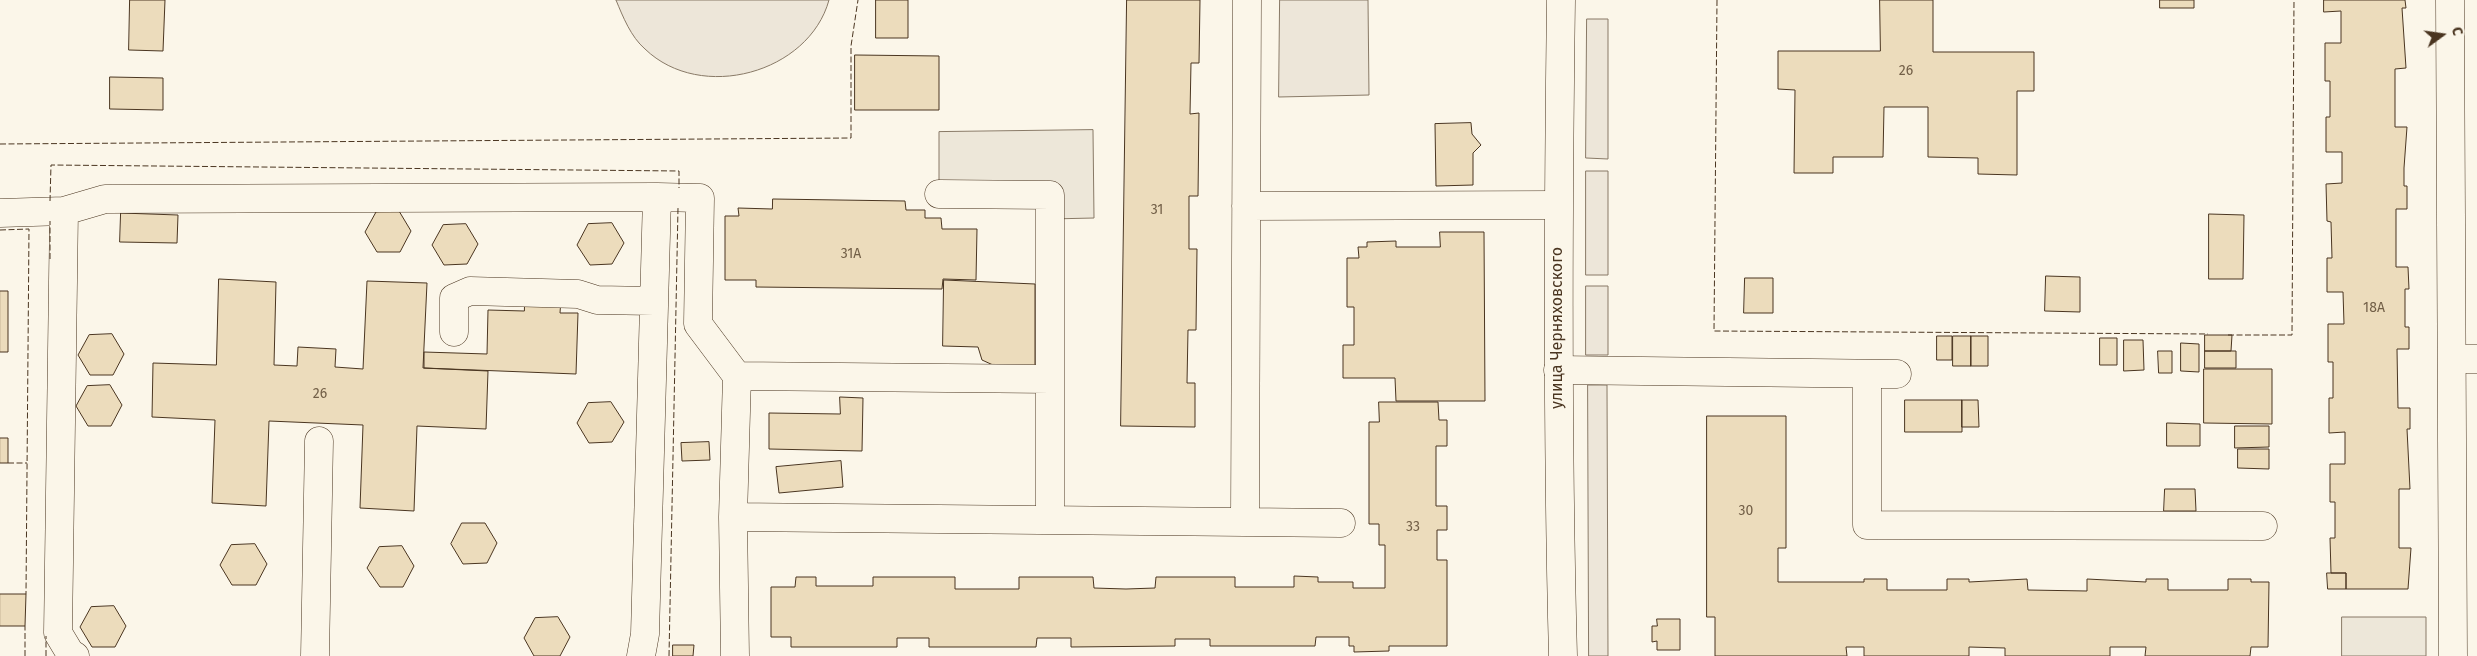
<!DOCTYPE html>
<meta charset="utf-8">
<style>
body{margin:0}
#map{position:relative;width:2477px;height:656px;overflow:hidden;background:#fbf6e9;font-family:"Fira Sans",sans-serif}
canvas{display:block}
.north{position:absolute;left:2417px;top:10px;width:50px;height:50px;-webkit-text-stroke:4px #fbf6e9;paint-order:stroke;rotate:76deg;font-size:14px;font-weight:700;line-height:20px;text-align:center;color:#4a3520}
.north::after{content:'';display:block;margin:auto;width:18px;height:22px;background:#4a3520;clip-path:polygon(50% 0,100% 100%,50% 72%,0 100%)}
</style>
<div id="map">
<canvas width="2477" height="656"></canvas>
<div class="north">С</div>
</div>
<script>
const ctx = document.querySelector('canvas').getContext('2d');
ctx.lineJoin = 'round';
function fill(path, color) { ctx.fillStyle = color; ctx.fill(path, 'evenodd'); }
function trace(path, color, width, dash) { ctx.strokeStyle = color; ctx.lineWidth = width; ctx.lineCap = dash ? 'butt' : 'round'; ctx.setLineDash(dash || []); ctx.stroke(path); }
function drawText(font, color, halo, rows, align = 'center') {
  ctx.font = font + ' "Fira Sans",sans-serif'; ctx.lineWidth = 4; ctx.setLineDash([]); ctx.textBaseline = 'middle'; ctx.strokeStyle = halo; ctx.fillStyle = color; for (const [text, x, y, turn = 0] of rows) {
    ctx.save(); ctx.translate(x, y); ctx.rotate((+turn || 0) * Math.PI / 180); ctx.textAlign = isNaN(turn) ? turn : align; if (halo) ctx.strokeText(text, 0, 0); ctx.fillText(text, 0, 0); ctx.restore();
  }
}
const green = new Path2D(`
 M616,0H829C809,73 701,103 645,49C631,37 623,17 616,0Z
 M1280,0H1368L1369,95L1279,97Z
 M1587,19H1608V159L1586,158Z
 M1586,171H1608V275H1586Z
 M1586,286H1608V355H1586Z
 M1588,385H1607L1608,656H1589Z`);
fill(green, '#ede6d9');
trace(green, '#887966', 1);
const parking = new Path2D(`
 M1093,130L1094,218L1050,219V195L939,194V132Z
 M2342,617H2426V656H2342Z`);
fill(parking, '#ede7d9');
trace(parking, '#887966', 1);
const building = new Path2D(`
 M130,0H165L163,51L129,50Z
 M876,0H908V38H876Z
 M1127,0H1200L1199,63H1191L1190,114L1199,113L1198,196H1189V249H1197L1196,330H1188L1187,383H1195V427L1121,426Z
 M1880,0H1933V52H2034V91H2017V175L1978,174V158L1928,157V107H1884L1883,157H1833V173H1794L1795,90L1778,89V51H1880Z
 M2160,0H2194V8H2160Z
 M2324,0H2405L2406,8H2402L2406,68L2395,69V127H2407L2404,168V186H2407V209H2396V267H2408L2409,289H2405V327H2409V349H2397L2398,408H2410V429H2407L2410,489H2399V548H2411L2408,589H2346V573H2331L2330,538H2335V502H2330V464H2345V432L2329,433V398H2333V362H2328V324H2344L2343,292H2327V258H2332L2331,222L2327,221L2326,184L2342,183V152H2326V117H2330V81H2325V43H2341V11L2324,12Z
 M855,55L939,56V110H855Z
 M110,77L163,78V110L110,109Z
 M1471,123L1472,134L1481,145L1473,153V185L1436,186L1435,124Z
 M773,199L905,201L906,210H925V218H941L942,229H977L976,280L943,279L942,289L756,287V280H725V216H739L738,208L772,209Z
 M399,211L411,231L400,252H377L365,232L376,212Z
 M121,213L178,215L177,243L120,242Z
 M2209,214L2244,215L2243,279H2209Z
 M612,223L624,243L612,264L590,265L577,245L588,224Z
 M466,224L478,244L467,264L444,265L432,245L443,225Z
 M1440,232H1484L1485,401H1396L1395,378H1343V345H1354V307H1347V258H1359L1358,247H1367V242L1396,241V247H1440Z
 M2046,276L2080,277V312L2045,311Z
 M1745,278H1773V313H1744Z
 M219,279L276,282L274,365L297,366L298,347L336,349L335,367L363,369L367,281L427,283L423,368L488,371L486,429L417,426L414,511L360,508L363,425L269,421L266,506L212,503L215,420L152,417L153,363L216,365Z
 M944,280L1035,284V366L993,365L982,360L978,347L943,346Z
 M0,291H8V352H0Z
 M525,298L561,299L560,313H578L576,374L424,368V352L487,354L488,310L524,311Z
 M112,334L124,354L113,375H90L78,355L89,335Z
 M2205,335H2232L2231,351H2205Z
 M1937,336H1952V360H1937Z
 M1953,336H1971V366H1953Z
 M1971,336H1988V366H1971Z
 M2100,338H2117V365H2100Z
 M2124,340H2143L2144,370L2124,371Z
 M2181,343L2199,344V372L2181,371Z
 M2158,351H2172V373H2159Z
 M2205,351H2236V368H2205Z
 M2204,369H2272V424L2204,423Z
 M110,385L122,405L111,426H88L76,406L87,386Z
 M840,397L863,398L862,451L769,449V413L840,414Z
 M1905,400H1962V432H1905Z
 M1962,400H1978L1979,427H1962Z
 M611,402L624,422L612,442L589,443L577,423L588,403Z
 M1379,402H1438L1439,420H1447V446H1436V506H1447V530H1437V560H1447V646H1389V651L1354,652V646H1349V637H1316L1315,646H1210V639H1175V646L1071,647V638H1037L1036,647H929V638H897V647H791V637H771V587H795L796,577H816V586H873V577H955V589H1019V577H1093L1094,588L1126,589L1155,588L1156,577H1235V587H1294V576L1318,577V582H1353V588H1385V545H1379V524H1369V422H1379Z
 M1707,416H1786V548H1778V582H1864V579H1887V590H1947V579H1969V582L2027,579L2028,590L2087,591V579L2146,582V579H2168V590H2228V579H2251V582H2269L2268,647H2251L2250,656H2145L2146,647H2110V656H2005V648L1969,647V656H1864V647H1846L1847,656H1715V617H1707Z
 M2167,423L2200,424V446H2167Z
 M2235,426H2269V447L2235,448Z
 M0,438H8V463H0Z
 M709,442L710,460L682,461L681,443Z
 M2238,449H2269V469L2238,468Z
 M841,461L843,487L779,493L776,467Z
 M2165,489H2195L2196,511H2164Z
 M462,523H485L497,543L487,563L463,564L451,544Z
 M255,544L267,564L256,585H232L220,565L231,545Z
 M402,546L414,566L403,587H380L367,568L379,547Z
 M2327,573H2346V589H2328Z
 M0,594H26L25,626H0Z
 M114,606L126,626L115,647H92L80,627L91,607Z
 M558,617L570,637L560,656H534L524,638L535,618Z
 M1657,619H1680V650H1657V641L1652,642V626H1657Z
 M673,645H694L693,656H673Z`);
fill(building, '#ecdcbc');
trace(building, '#4a3520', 1);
const minor = new Path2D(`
 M2450,0L2453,656
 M939,194L1050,195V379
 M657,197L700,198L698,324L737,376
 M1246,206L1558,205
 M64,211L58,633L70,653L75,656
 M0,213L64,211L105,199L657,197L645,634L641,656
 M454,332V298L470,291L578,294L597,300L654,301
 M2452,359H2477
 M1558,370L1897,374
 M1867,374V525L2263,526
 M733,517L737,376L1050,379V520
 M1245,522L1341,523
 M315,656L319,441
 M735,656L733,517L1245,522L1247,0`);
const major = new Path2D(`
 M1561,0C1558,219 1557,437 1563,656`);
trace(minor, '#4a3520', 29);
trace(major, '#4a3520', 29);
trace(minor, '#fbf6e9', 28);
trace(major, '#fbf6e9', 28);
trace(new Path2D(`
 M1717,0L1714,331L2208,334
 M0,144L851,138V46L858,0
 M50,201L51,165L679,171V188
 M0,230L29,229L26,594
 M50,259V221
 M2228,335H2292L2294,0
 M8,463H27
 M25,656V626
 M46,656V636
 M669,656L678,208`), '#4a3520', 1, [6, 2.5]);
drawText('14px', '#725f47', null, [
 ["26",1906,71],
 ["31",1157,210],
 ["31А",851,254],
 ["18А",2374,308],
 ["26",320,394],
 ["30",1746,511],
 ["33",1413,527]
]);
drawText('16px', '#4a3520', '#fbf6e9', [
 ["улица Черняховского",1558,328,-90]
]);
</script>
